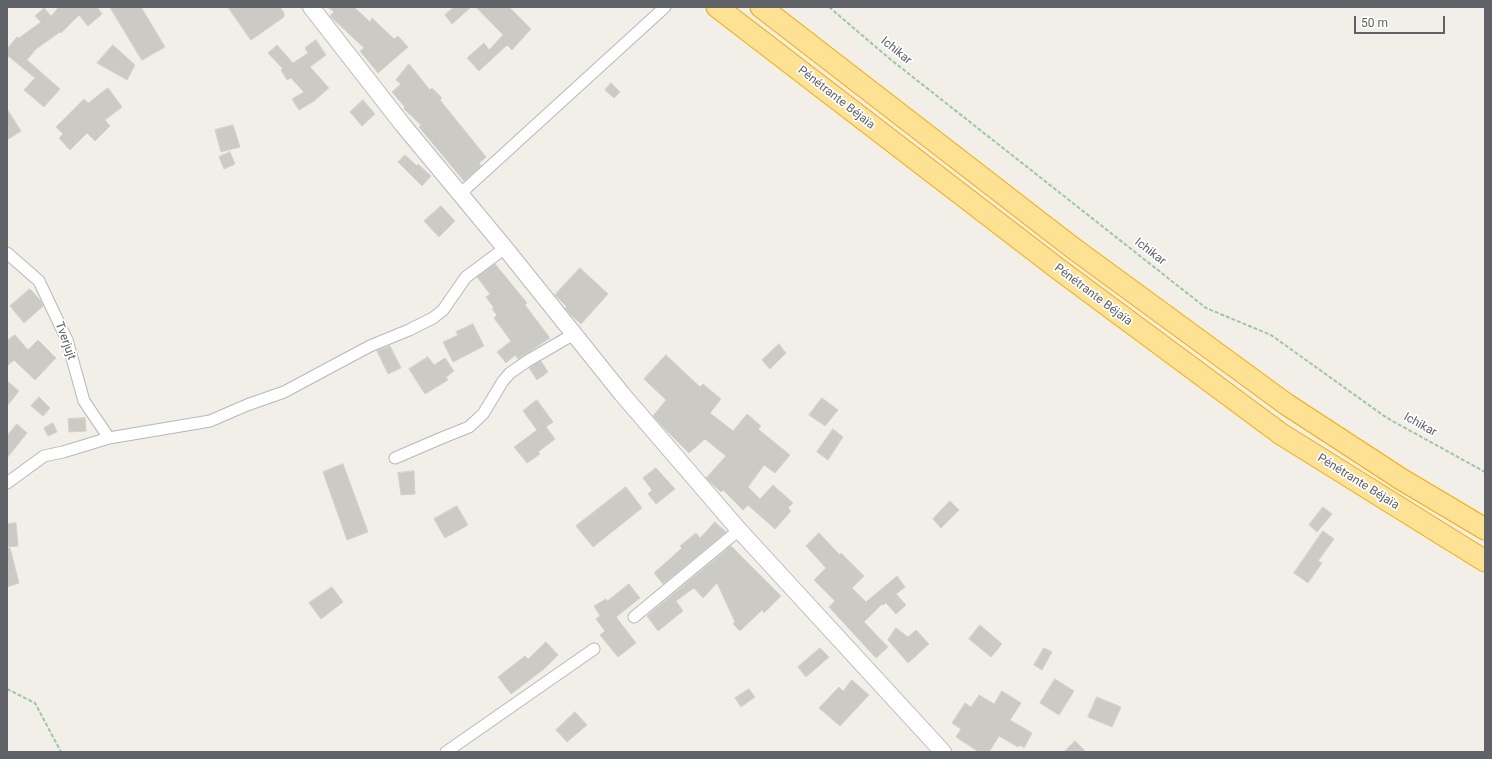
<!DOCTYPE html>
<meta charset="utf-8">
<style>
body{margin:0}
#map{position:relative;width:1492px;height:759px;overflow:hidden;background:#f1efe8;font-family:Roboto,sans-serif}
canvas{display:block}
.frame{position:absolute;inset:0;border:8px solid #5f6368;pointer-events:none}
.scale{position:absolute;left:1354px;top:16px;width:91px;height:18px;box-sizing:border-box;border:2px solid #5f6368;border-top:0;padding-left:5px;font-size:12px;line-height:14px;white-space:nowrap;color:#5f6368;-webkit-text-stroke:3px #fff;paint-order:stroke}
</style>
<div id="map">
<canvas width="1492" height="759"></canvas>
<div class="frame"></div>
<div class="scale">50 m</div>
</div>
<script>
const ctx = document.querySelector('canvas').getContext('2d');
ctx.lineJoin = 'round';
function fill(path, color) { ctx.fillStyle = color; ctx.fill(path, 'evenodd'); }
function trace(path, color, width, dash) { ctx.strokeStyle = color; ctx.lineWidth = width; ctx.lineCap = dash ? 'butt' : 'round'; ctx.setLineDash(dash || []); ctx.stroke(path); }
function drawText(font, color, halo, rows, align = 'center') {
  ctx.font = font + ' Roboto,sans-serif'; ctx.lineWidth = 3.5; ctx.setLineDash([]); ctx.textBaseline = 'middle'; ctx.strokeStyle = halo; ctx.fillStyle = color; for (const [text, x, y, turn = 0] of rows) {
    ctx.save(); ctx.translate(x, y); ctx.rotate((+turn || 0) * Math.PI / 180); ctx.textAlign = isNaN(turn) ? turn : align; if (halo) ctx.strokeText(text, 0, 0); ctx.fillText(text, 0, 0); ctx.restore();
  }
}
const building = new Path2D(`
 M59,7H97L102,14L88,26L79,15L61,33L60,32L36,49L27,60L60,89L44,107L24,90L35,78L7,55V49L17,37L19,38L41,22L35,16L44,8L51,16Z
 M110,7H141L165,47L142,60Z
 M228,7H280L284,13V17L251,40Z
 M328,7H354L370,22L372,18L394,39L398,36L408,47L378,73L360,51L364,48L330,16L334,12Z
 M454,7H471L452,24L445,15Z
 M476,7H509L531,29L512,50L507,45L479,71L467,58L484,43L489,50L503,35Z
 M316,40L326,55L310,67L329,88L314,101L299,110L292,99L304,92L291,78L287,80L281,70L283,69L268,53L277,45L293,63L308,53L305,48Z
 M113,45L135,65L127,80L97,63Z
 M409,64L430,90L432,88L442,98L440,100L486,157L479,163L481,166L464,181L419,127L421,125L404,109L405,107L392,92L401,84L396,80Z
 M611,83L620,92L614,98L605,90Z
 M108,88L122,107L105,120L110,126L95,141L87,133L70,150L59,138L63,134L56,127L84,99L88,103Z
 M363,100L375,114L362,126L350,112Z
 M7,109L21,131L7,140Z
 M233,125L240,147L221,152L215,130Z
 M230,152L235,164L224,169L219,157Z
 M405,155L417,166L418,164L431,176L422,186L398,162Z
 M441,206L455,221L439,237L424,221Z
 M495,264L527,303L525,305L550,338L518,359L515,355L506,363L497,352L511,341L494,318L497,315L492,309L494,308L486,297L490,294L477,277Z
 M580,268L608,294L581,324L570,314L565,308L567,307L555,295Z
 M30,289L41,301L43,306L24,323L10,306Z
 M473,324L484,346L453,362L443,342L458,335L456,332Z
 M15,335L28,350L38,340L56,358L35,380L14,360L7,366V341Z
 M779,344L786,353L770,369L762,360Z
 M390,346L401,368L388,374L377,351Z
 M666,355L700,387L703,384L721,399L710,413L733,431L747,414L761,426L758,429L790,455L775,473L764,465L748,487L760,499L773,485L793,503L788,508L791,511L775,529L748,505L743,510L723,490L721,492L706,478L726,456L705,439L689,453L668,432L653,416L666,400L644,379Z
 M428,357L434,365L445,358L454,371L446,377L448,380L425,394L409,369Z
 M541,361L548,372L537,380L529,368Z
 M7,381L19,391L7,406Z
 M39,397L50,408L43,416L31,406Z
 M822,398L838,410L825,426L809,415Z
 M537,400L553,422L546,427L555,439L538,452L540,454L527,463L514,447L537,430L523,411Z
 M85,418L86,431L69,432L68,419Z
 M53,423L57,432L48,436L44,428Z
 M17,424L27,433L7,458V436Z
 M833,429L843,437L828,460L817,452Z
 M343,464L368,532L347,540L323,472Z
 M656,468L675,489L656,504L648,494L652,490L643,478Z
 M414,471L415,494L401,495L398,473Z
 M626,487L642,508L593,547L576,526Z
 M950,501L959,510L941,528L933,519Z
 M457,506L468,525L445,538L434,519Z
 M1323,507L1332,514L1317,532L1309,525Z
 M715,522L726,532L663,584L654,573L682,548L680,546L696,533L700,538Z
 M16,523L18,546L7,547V524Z
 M1323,531L1334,539L1318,561L1322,563L1308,583L1294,573Z
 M819,533L840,555L841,553L864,576L852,588L866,602L897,576L905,587L896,594L906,605L896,614L886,603L883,605L882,604L864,622L888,647L876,658L829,607L835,601L814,580L826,568L806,546Z
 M731,546L781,596L764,613L762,610L740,631L733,624L735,622L717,583L703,598L694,588L676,601L683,611L658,631L647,616Z
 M7,548H10L19,583L7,587Z
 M629,584L640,598L616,617L636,643L618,657L600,635L605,631L596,619L600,616L594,606L606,599L607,601Z
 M332,587L343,602L321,619L309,603Z
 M980,625L1002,644L991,657L969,639Z
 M896,628L908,637L916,630L929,644L908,663L888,640Z
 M546,642L558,655L544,669L511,694L498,677L525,656L528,659Z
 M820,648L829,657L806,677L798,667Z
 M1044,648L1052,652L1042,670L1034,665Z
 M1055,679L1074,691L1059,715L1040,703Z
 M852,680L869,695L840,726L819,708L839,687L843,691Z
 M749,689L755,697L741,707L735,698Z
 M1002,691L1021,703L1010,720L1032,733L1024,748L1020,745L1018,747L999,736L989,752H979L956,737L961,729L952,723L965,703L971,707L979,695L994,704Z
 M1097,697L1121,707L1112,727L1088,717Z
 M575,712L587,725L567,742L556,730Z
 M1075,741L1086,752H1064Z`);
fill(building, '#cccac5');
trace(building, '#d6d1c6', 1);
const street = new Path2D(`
 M460,194L665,7
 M7,253L39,281L67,340L84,401L109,438
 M395,458L444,437L469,427L483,414L503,381L510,373L529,360L574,334
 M7,483L44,456L63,452L109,438L210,421L247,405L284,392L370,346L409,330L433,318L443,310L466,277L505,248
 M634,617L739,530
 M446,752L594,649`);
const secondary = new Path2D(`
 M311,7L403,125L505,248L622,394L739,530L943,752`);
const highway = new Path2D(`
 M717,7L1057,268L1281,434L1485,561
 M761,7L1073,248L1286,404L1401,479L1485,529`);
trace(street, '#b5b8bc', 13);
trace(secondary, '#b6babf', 18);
trace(highway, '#f9ab00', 23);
trace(new Path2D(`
 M829,7L890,59L1206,308L1271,335L1387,418L1485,472
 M7,689L35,703L61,752`), '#9cc7a9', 2, [4, 2]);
trace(street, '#fff', 11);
trace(secondary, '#fff', 16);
trace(highway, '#fde293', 21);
drawText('12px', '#5f6368', '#fff', [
 ["Ichikar",896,51,39],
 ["Pénétrante Béjaïa",836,98,38],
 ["Ichikar",1150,252,38],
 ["Pénétrante Béjaïa",1093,295,37],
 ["Tverjujt",65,341,70],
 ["Ichikar",1420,425,29],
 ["Pénétrante Béjaïa",1358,482,32]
]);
</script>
